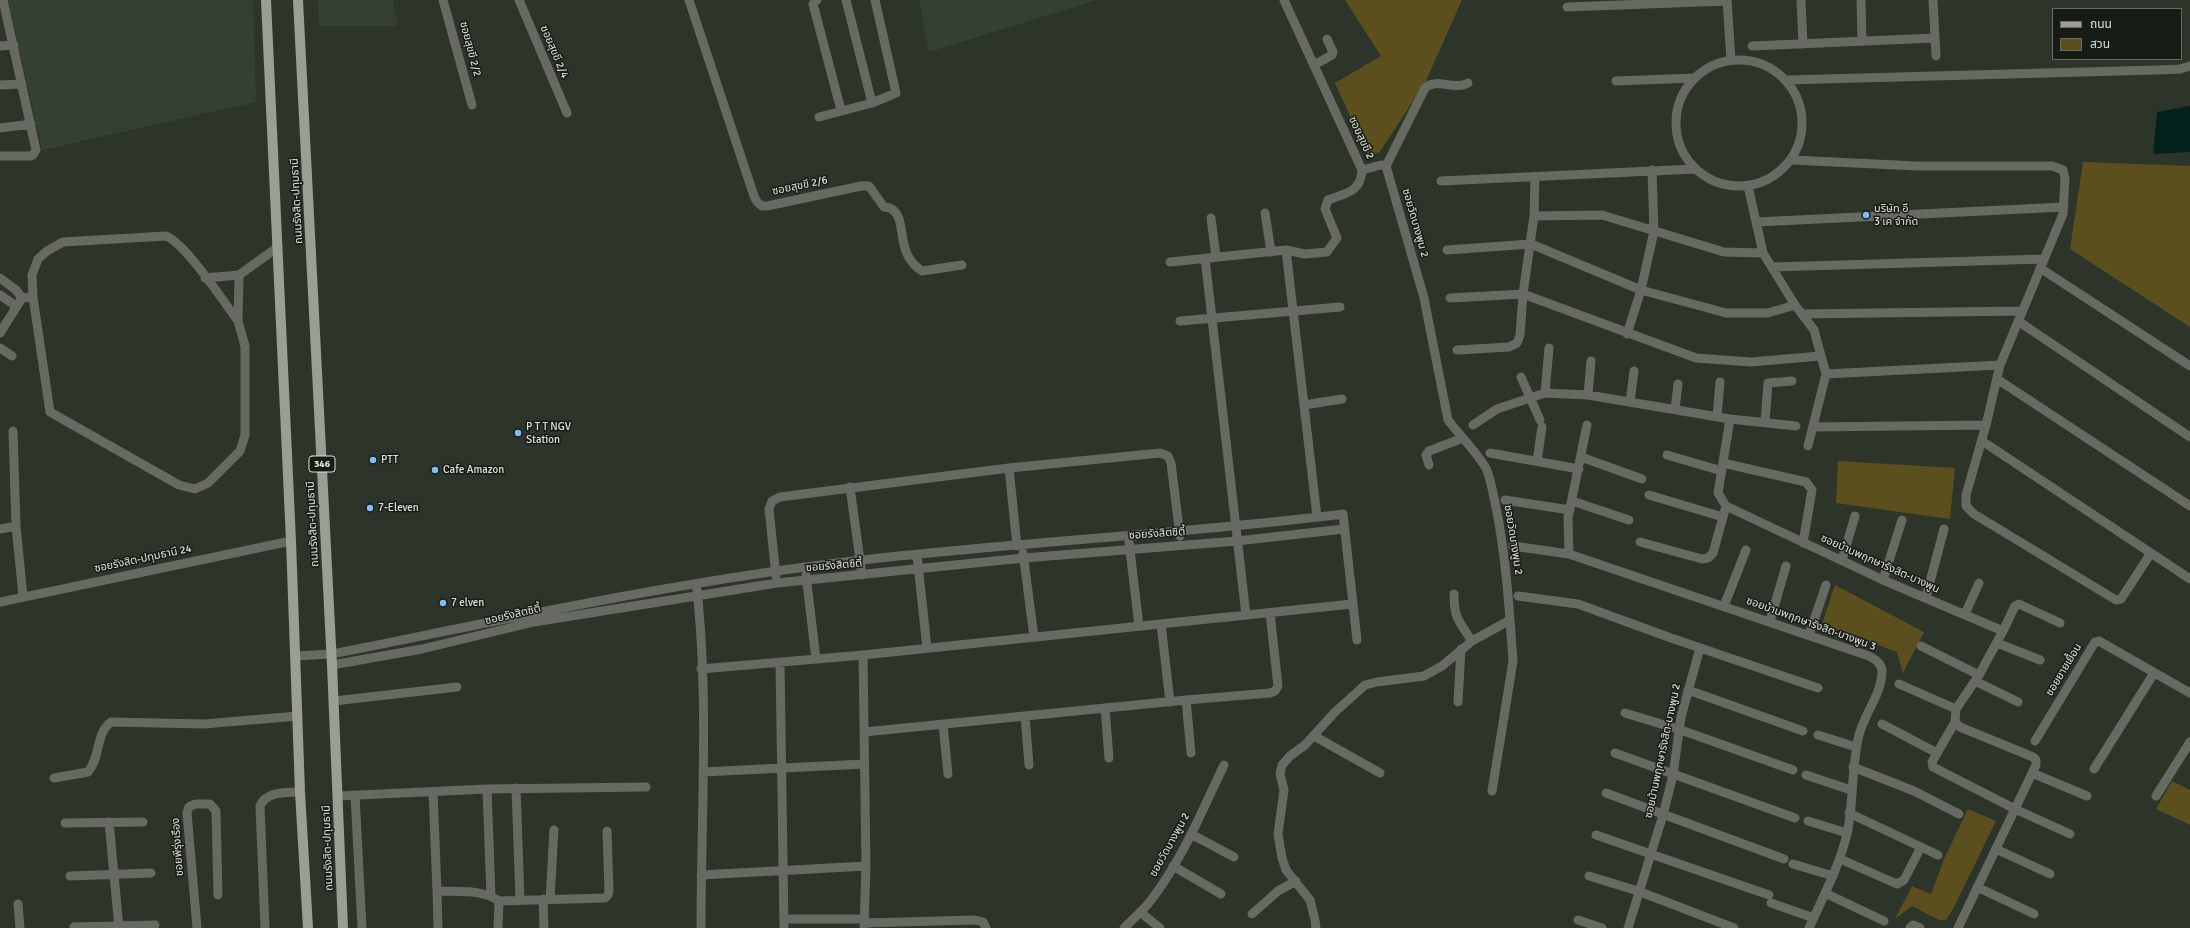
<!DOCTYPE html>
<meta charset="utf-8">
<style>
body{margin:0}
#map{position:relative;width:2190px;height:928px;overflow:hidden;background:#2d352a;font-family:Signika,"Noto Sans Thai",sans-serif}
canvas{display:block}
.legend{position:absolute;left:2052px;top:8px;width:130px;height:52px;box-sizing:border-box;background:#171b16;border:1px solid #666b65;margin:0;padding:5px 7px;list-style:none;font-size:12px;color:#dde2dc}
.legend li{display:flex;align-items:center;gap:8px;height:20px}
.legend b{width:20px;border:1px solid #666b65}
</style>
<div id="map">
<canvas width="2190" height="928"></canvas>
<ul class="legend">
<li><b style="height:5px;background:#9b9e92"></b>ถนน</li>
<li><b style="height:11px;background:#5b4f1e"></b>สวน</li>
</ul>
</div>
<script>
const ctx = document.querySelector('canvas').getContext('2d');
ctx.lineJoin = 'round';
function fill(path, color) { ctx.fillStyle = color; ctx.fill(path, 'evenodd'); }
function trace(path, color, width, dash) { ctx.strokeStyle = color; ctx.lineWidth = width; ctx.lineCap = dash ? 'butt' : 'round'; ctx.setLineDash(dash || []); ctx.stroke(path); }
function drawText(font, color, halo, rows, align = 'center') {
  ctx.font = font + ' Signika,"Noto Sans Thai",sans-serif'; ctx.lineWidth = 3; ctx.setLineDash([]); ctx.textBaseline = 'middle'; ctx.strokeStyle = halo; ctx.fillStyle = color; for (const [text, x, y, turn = 0] of rows) {
    ctx.save(); ctx.translate(x, y); ctx.rotate((+turn || 0) * Math.PI / 180); ctx.textAlign = isNaN(turn) ? turn : align; if (halo) ctx.strokeText(text, 0, 0); ctx.fillText(text, 0, 0); ctx.restore();
  }
}
fill(new Path2D(`
 M8,0H253L256,102L42,150Z
 M318,0H393L398,26H319Z
 M919,0H1097L929,52Z`), '#344031');
fill(new Path2D(`
 M1345,0H1462L1425,83L1379,153L1368,155L1335,83L1381,56Z
 M2083,162L2190,166V327L2070,249Z
 M1838,461L1955,468L1950,519L1836,503Z
 M1835,585L1924,632L1903,673L1897,652L1822,624Z
 M2172,781L2190,790V825L2156,809Z
 M1968,809L1996,821L1953,909L1946,920H1939L1912,906L1895,919L1912,886L1931,894L1944,859Z`), '#5b4f1e');
fill(new Path2D(`
 M2190,106V152L2153,154L2157,112Z`), '#03201c');
trace(new Path2D(`
 M443,0L472,105
 M519,0L567,113
 M689,0L754,196L757,202L762,206H767L861,186H869L884,207C887,208 890,207 893,210C908,222 894,253 922,271L962,265
 M817,0L813,4L841,110
 M846,0L872,103
 M1727,0L1731,60
 M1801,0L1803,44
 M1861,0L1862,41
 M1933,0L1936,56
 M1567,7L1727,1
 M0,46L14,45
 M1752,46L1935,38
 M1676 123a63 63 0 1 1 126 0a63 63 0 1 1-126 0Z
 M1314,65L1332,55L1333,52L1327,39
 M1786,80L2157,70L2180,69L2190,66
 M1616,81L1694,78
 M0,85L22,84
 M819,117L872,103L896,93L875,0
 M0,128L31,124
 M0,156H30L33,155L36,150L3,0
 M1792,160L1917,166H2052L2063,170L2065,178L2063,214L2000,365L1986,425L1966,495V506L1974,514L2116,600L2121,599L2151,553
 M1362,170L1381,165L1386,166
 M1441,181L1695,169
 M1748,186L1763,253L1795,305L1814,330L1826,374L1808,446
 M1265,213L1271,252
 M1534,216L1602,215L1724,252L1763,253
 M1211,218L1216,257
 M1757,222L2064,207
 M1286,250L1317,517
 M1447,250L1531,244L1641,290L1726,313H1768L1795,305
 M1205,258L1246,615
 M1170,262L1286,250L1305,254L1327,252L1337,238L1325,209L1328,200C1346,193 1361,192 1362,170L1284,0
 M1772,267L2043,259
 M2040,268L2190,366
 M0,278L16,290L22,298
 M205,278L239,275
 M0,295L16,306
 M1450,298L1523,294L1696,358L1751,362L1820,356
 M1802,314L2022,311
 M238,321C224,302 185,243 166,236L63,242L47,251L38,259L32,275L33,297L50,412L179,485L195,489L208,483L240,451L245,435V346L238,321L239,275L278,247
 M1180,321L1340,307
 M2018,321L2190,437
 M0,333L22,298L33,297
 M1627,334L1641,290L1654,231L1652,170
 M0,348L12,356
 M1457,350L1509,347L1517,343L1520,335L1523,294L1534,216L1535,177
 M1826,374L2000,365
 M1521,377L1540,420
 M1997,379L2190,506
 M1545,393L1549,348
 M1588,395L1591,361
 M1630,402L1634,371
 M1304,405L1342,399
 M1675,409L1678,384
 M1717,417L1720,382
 M1730,419L1796,426
 M1765,422L1768,383L1792,381
 M1473,425L1497,409L1545,393L1588,395L1730,419L1718,493L1726,506L1883,580L2003,631L1979,675L1956,709L1955,722L1960,727L2033,757L2036,760V765L1958,928
 M1813,427L1986,425
 M13,431L16,526L23,596
 M1982,441L2190,579
 M1490,453L1579,469
 M1667,455L1722,471
 M1581,457L1642,479
 M1537,461L1542,427
 M1723,463L1806,482L1812,490L1803,543
 M1429,465L1426,455L1429,451L1463,438
 M1009,468L1017,546
 M850,487L862,575
 M1649,495L1723,517
 M1505,500L1570,510
 M1572,501L1629,520
 M0,529L16,526
 M1129,542L1139,626
 M1640,542L1702,559L1708,558L1713,553L1726,506
 M1513,546L1569,554L1869,656C1875,659 1882,664 1882,671C1882,694 1864,714 1859,735C1851,767 1854,802 1847,834C1839,867 1823,897 1809,928
 M1023,553L1034,637
 M1569,554L1568,518L1587,425
 M917,555L927,648
 M1842,560L1855,516
 M806,575L816,659
 M776,576L769,509L772,501L780,497L1009,468L1160,453L1168,456L1171,463L1180,536
 M1883,580L1902,520
 M697,590C709,702 701,816 701,928
 M1454,594C1454,619 1459,621 1472,641
 M1518,596L1578,604L1671,638L1818,688
 M1926,597L1944,529
 M0,602L291,541
 M1724,606L1746,550
 M1965,614L1979,583
 M1770,621L1786,566
 M1161,624L1170,702
 M2003,631L2015,606L2019,604L2060,623
 M1809,635L1826,585
 M1997,643L2040,660
 M1921,646L1979,675
 M863,655L866,866L864,928
 M295,656L332,654C508,619 684,580 862,560C1022,542 1183,534 1343,514L1357,640
 M780,662L784,928
 M332,665L422,649L534,622L777,583L1024,558L1237,541L1344,529
 M701,669L863,655L1352,604
 M1975,681L2018,702
 M1899,684L1956,709
 M1688,690L1803,731
 M1186,700L1191,753
 M334,701L457,687
 M1458,702L1461,649
 M1105,708L1109,758
 M1625,713L1681,730L1793,770
 M1025,716L1029,765
 M1955,722L1932,762L1933,767L2015,809L2070,834
 M943,724L948,774
 M1882,724L1937,753
 M864,732L1186,700L1270,693L1275,691L1278,686L1270,613
 M1818,735L1856,747
 M1314,736L1380,773
 M2035,741L2095,642L2099,641L2190,693
 M1615,753L1795,818
 M1853,767L1914,791L1959,814
 M2094,769L2154,673
 M703,772L864,764
 M2032,773L2087,796
 M1806,775L1851,790
 M54,778L88,772C101,757 95,734 111,722L204,724L298,716
 M516,788L520,900
 M487,789L491,896
 M1492,791L1513,661L1510,620
 M433,792L437,891
 M1606,793L1784,859
 M355,795L362,928
 M338,796L487,789L646,787
 M2156,796L2190,742
 M1808,821L1847,833
 M109,822L119,928
 M65,823L143,822
 M1191,834L1234,857
 M1596,835L1769,895
 M1921,847L1938,855
 M1996,849L2050,874
 M1840,859L1897,884L1904,880L1921,847L1849,813
 M1793,864L1833,876
 M1173,866L1221,894
 M701,875L866,866
 M70,876L151,873
 M1589,876L1638,891L1734,928
 M1977,887L2034,914
 M1825,893L1884,921
 M543,899L544,928
 M550,899L554,830
 M499,901L605,898L608,895L609,891L607,831
 M1771,903L1814,918
 M18,904L20,928
 M1140,912L1160,928
 M1252,914L1278,891L1296,881
 M784,919H864
 M1578,920L1602,928
 M864,923L975,920L983,922L986,928
 M74,927L155,925
 M197,928L187,813L189,807L195,804H210L216,811L218,895
 M265,928L260,806C266,791 285,793 300,792
 M438,928L437,891C458,892 482,889 499,901L498,928
 M1124,928C1132,920 1141,912 1148,904C1181,863 1201,813 1224,765
 M1316,928L1315,920L1310,900L1286,870L1282,858L1278,834L1284,790L1280,774L1282,765L1290,756L1305,745L1335,712L1365,685L1377,682L1424,676L1442,666L1472,641L1510,620C1507,578 1503,538 1494,498C1492,488 1490,477 1486,468C1475,450 1461,437 1448,420L1424,298L1386,166L1425,88C1436,77 1455,91 1468,83
 M1628,928L1663,815L1673,775L1681,717L1700,648
 M1910,928L1913,925L1920,928`), '#676963', 9);
trace(new Path2D(`
 M266,0L291,541L300,792L308,928
 M298,0L332,665L343,928`), '#9b9e92', 10);
for (const [x, y, r, color] of [
 [1866,215,4,"#7dbef9"],
 [518,433,4,"#7dbef9"],
 [373,460,4,"#7dbef9"],
 [435,470,4,"#7dbef9"],
 [370,508,4,"#7dbef9"],
 [443,603,4,"#7dbef9"]
]) { const dot = new Path2D(); dot.arc(x, y, r, 0, 2 * Math.PI); ctx.fillStyle = color; ctx.fill(dot); trace(dot, '#171b16', 1.5); }
for (const [x, y, w] of [
 [322,464,26]
]) { const box = new Path2D(); box.roundRect(x - w / 2, y - 8, w, 16, 3); ctx.fillStyle = '#171b16'; ctx.fill(box); trace(box, '#dde2dc', 1); }
drawText('bold 10px', '#dde2dc', null, [
 ["346",322,464]
]);
drawText('11px', '#dde2dc', '#171b16', [
 ["ซอยสุขขี 2/2",470,49,75],
 ["ซอยสุขขี 2/4",554,52,67],
 ["ซอยสุขขี 2",1361,138,65],
 ["ซอยสุขขี 2/6",800,186,-12],
 ["ถนนรังสิต-ปทุมธานี",297,201,-93],
 ["ซอยวัดบางพูน 2",1415,223,74],
 ["ถนนรังสิต-ปทุมธานี",313,524,-93],
 ["ซอยรังสิตซิตี้",1157,534,-4],
 ["ซอยวัดบางพูน 2",1513,540,81],
 ["ซอยรังสิต-ปทุมธานี 24",143,559,-12],
 ["ซอยบ้านพฤกษารังสิต-บางพูน",1880,564,24],
 ["ซอยรังสิตซิตี้",834,566,-5],
 ["ซอยรังสิตซิตี้",513,615,-13],
 ["ซอยบ้านพฤกษารังสิต-บางพูน 3",1811,624,20],
 ["ซอยยายเยื้อน",2064,670,-59],
 ["ซอยบ้านพฤกษารังสิต-บางพูน 2",1663,751,-78],
 ["ซอยวัดบางพูน 2",1170,845,-61],
 ["ซอยพีรุ่งเรือง",178,847,-94],
 ["ถนนรังสิต-ปทุมธานี",328,848,-92]
]);
drawText('11px', '#dde2dc', '#171b16', [
 ["บริษัท อี",1874,209],
 ["3 เค จำกัด",1874,222],
 ["P T T NGV",526,427],
 ["Station",526,440],
 ["PTT",381,460],
 ["Cafe Amazon",443,470],
 ["7-Eleven",378,508],
 ["7 elven",451,603]
], 'left');
</script>
